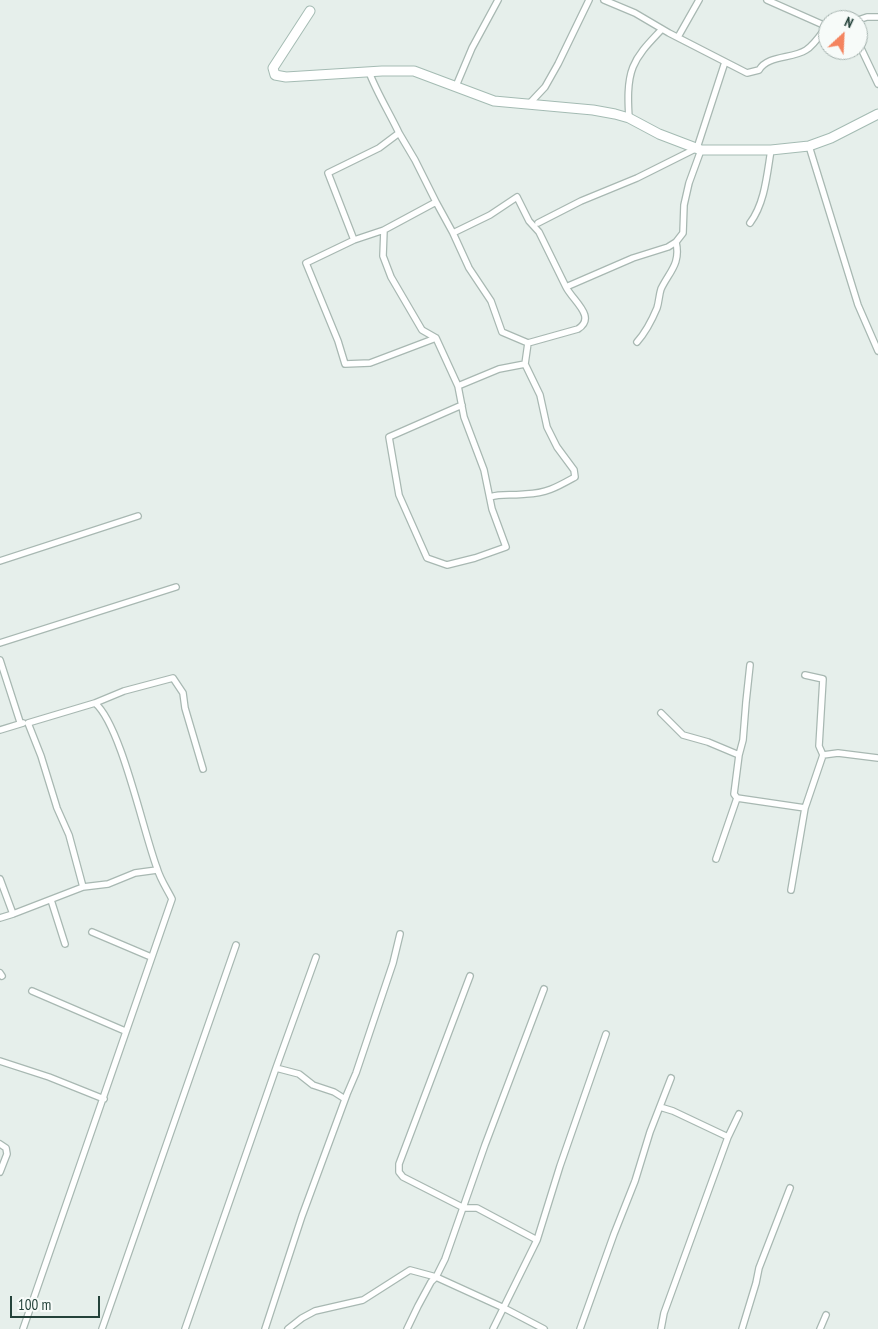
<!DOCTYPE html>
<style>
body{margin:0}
#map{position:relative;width:878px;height:1329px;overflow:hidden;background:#e6efeb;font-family:"PT Sans Narrow",sans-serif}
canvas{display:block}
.north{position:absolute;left:818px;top:10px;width:50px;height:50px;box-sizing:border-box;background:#f7fbf9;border:1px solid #a3b1ad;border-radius:50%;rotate:25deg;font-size:14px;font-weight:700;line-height:20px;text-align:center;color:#24423a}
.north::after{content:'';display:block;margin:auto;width:18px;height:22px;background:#f4845f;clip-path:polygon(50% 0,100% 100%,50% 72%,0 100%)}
.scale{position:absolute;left:10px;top:1296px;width:90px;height:22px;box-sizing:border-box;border:2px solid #24423a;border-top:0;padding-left:6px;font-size:15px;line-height:18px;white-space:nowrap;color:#24423a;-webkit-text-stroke:4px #f7fbf9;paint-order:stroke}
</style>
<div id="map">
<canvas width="878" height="1329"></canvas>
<div class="north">N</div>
<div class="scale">100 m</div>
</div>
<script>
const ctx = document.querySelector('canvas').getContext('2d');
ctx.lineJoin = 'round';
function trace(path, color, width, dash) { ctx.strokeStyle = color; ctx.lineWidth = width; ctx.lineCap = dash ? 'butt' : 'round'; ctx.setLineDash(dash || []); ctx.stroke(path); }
const street = new Path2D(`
 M604,0L635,13L669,33L747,73L759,70C768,55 792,59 806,50C814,45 821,34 827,26
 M767,0L828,27
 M858,20L867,17H878
 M678,37L699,0
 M858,42L878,84
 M369,72C377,93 389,112 399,133
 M456,86L472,48L498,0
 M529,104L545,87L558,64L589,0
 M629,118C628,102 627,82 633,67C639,52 651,41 662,29
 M809,146L858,305L878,351
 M436,202L415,160L399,133L379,148L328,173L354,240L384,230L383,256L391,277L422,330L436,338L458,386L499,369L525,364L528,343L578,329C597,317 573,301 566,287L633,258L668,247L676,242L683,233L684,205L689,183L701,150
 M538,223L581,201L637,178L697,148L725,62
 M750,223C765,203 767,174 771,150
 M384,230L436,202L453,233L490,215L517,197L529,221L539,232L566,287
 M453,233L469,268L491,301L502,332L528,343
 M354,240L306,263L338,341L345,364L370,363L436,338
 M637,342C645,333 652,320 657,308C659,302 659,295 661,289C669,272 681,264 676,242
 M458,386L464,417L484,470L492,509L506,547L475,558L447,565L427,558L399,495L389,437L462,405
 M490,497C502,493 513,496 526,494C547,493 557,487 575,477L574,470L557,447L547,427L540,395L525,364
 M0,561L138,516
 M0,643L176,587
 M0,660L20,722
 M750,665L746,702L743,740L739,755L734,794L737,798L805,808
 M95,703L124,691L173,678L183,693L185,708L203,769
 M661,713L683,735L708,742L739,755
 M0,730L23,723
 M823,755L838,753L878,758
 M716,859L737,798
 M0,879L13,914L83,887
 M791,890L805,808L823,755L819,746L823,679L805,675
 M51,900L65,944
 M0,918L13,914
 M92,932L151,957
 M0,973L2,976
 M470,976L399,1164V1172L403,1177L464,1208H477L537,1240
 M32,991L125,1031
 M0,1061L49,1077L104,1099
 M276,1068L299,1074L313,1085L334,1092L345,1099
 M660,1107L673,1111L728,1137
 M0,1144L6,1148L7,1154L0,1172
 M23,1329L172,899C167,889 160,879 157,868C143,831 121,725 95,703L28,723L41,756L57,808L69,835L83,887L108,884L135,873L157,870
 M102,1329L236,945
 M185,1329L276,1068L316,957
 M265,1329L302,1216L347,1094L356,1073L393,963L400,934
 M288,1329L302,1318L315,1311L363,1300L410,1270L436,1277L504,1308L544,1329
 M407,1329L418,1306L431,1282L436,1277L445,1259L485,1145L544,989
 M493,1329L537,1240L560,1166L606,1034
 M580,1329L614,1234L635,1181L650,1132L671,1078
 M661,1329L664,1313L728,1137L739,1114
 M742,1329L756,1283L759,1268L790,1188
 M820,1329L826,1315`);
const secondary = new Path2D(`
 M310,11L273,68L275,75L286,77L382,71H414L494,101L593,110L615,114L629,118L659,134L701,150H771L809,146L831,138L878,114`);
trace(street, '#a8b8b2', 8);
trace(secondary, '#a4bbb3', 11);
trace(street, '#fff', 5.5);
trace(secondary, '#fff', 9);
</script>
